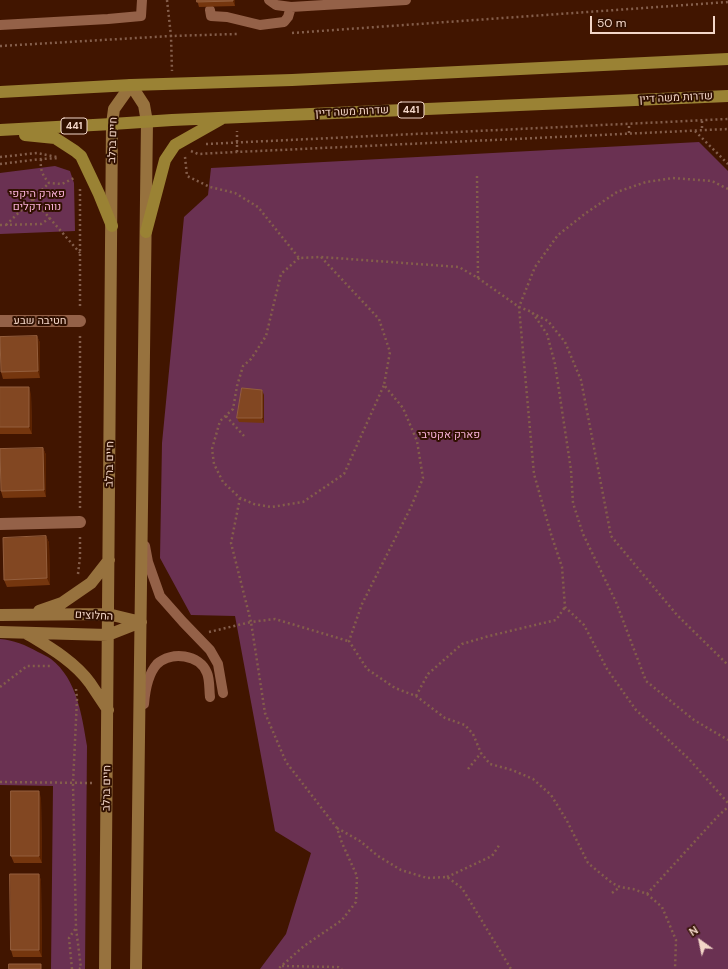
<!DOCTYPE html>
<meta charset="utf-8">
<style>
body{margin:0}
#map{position:relative;width:728px;height:969px;overflow:hidden;background:#411500;font-family:"DM Sans",sans-serif}
canvas{display:block}
.north{position:absolute;left:680px;top:921px;width:40px;height:40px;-webkit-text-stroke:3px #311000;paint-order:stroke;rotate:327deg;font-size:11px;font-weight:700;line-height:16px;text-align:center;color:#f3d6c8}
.north::after{content:'';display:block;margin:auto;width:14px;height:18px;background:#f3d6c8;clip-path:polygon(50% 0,100% 100%,50% 72%,0 100%)}
.scale{position:absolute;left:590px;top:16px;width:125px;height:18px;box-sizing:border-box;border:2px solid #f3d6c8;border-top:0;padding-left:5px;font-size:12px;line-height:14px;white-space:nowrap;color:#f3d6c8;-webkit-text-stroke:3px #311000;paint-order:stroke}
</style>
<div id="map">
<canvas width="728" height="969"></canvas>
<div class="north">N</div>
<div class="scale">50 m</div>
</div>
<script>
const ctx = document.querySelector('canvas').getContext('2d');
ctx.lineJoin = 'round';
function fill(path, color) { ctx.fillStyle = color; ctx.fill(path, 'evenodd'); }
function trace(path, color, width, dash) { ctx.strokeStyle = color; ctx.lineWidth = width; ctx.lineCap = dash ? 'butt' : 'round'; ctx.setLineDash(dash || []); ctx.stroke(path); }
function drawText(font, color, halo, rows, align = 'center') {
  ctx.font = font + ' "DM Sans",Heebo,sans-serif'; ctx.lineWidth = 4; ctx.setLineDash([]); ctx.textBaseline = 'middle'; ctx.strokeStyle = halo; ctx.fillStyle = color; for (const [text, x, y, turn = 0] of rows) {
    ctx.save(); ctx.translate(x, y); ctx.rotate((+turn || 0) * Math.PI / 180); ctx.textAlign = isNaN(turn) ? turn : align; if (halo) ctx.strokeText(text, 0, 0); ctx.fillText(text, 0, 0); ctx.restore();
  }
}
fill(new Path2D(`
 M699,142L728,171V969H260L286,934L311,853L275,831L235,616L191,615L160,558L162,443L184,217L208,195L211,168Z
 M55,166L70,171L74,183L75,231L0,234V173Z
 M0,639C13,640 26,645 38,652C42,654 47,656 51,659C77,679 82,716 87,746L85,969H51L53,786L0,785Z`), '#6a3152');
trace(new Path2D(`
 M167,0L171,36L172,71
 M292,33L728,2
 M0,46L171,36L237,34
 M702,121V130
 M695,131L728,164
 M629,133V124
 M206,144L728,119
 M191,151L198,154L237,152L728,129
 M237,152V131
 M0,157L37,153L57,157
 M185,157L187,176L210,187L235,193L258,207L299,258L321,257L459,267L478,278L519,307L532,312L547,334L555,364L571,470L573,503L583,534L616,602L646,681L694,720L728,740
 M41,159C40,169 42,175 49,183L62,184L76,177
 M0,164L41,159L59,158
 M477,176L478,278
 M80,189V308
 M728,189L712,181L673,178L646,182L617,192L586,213L558,235L535,267L519,307L534,474L551,534L562,567L565,607L584,625L607,669L636,710L689,759L728,803
 M33,199L80,253
 M0,225L41,224L50,218
 M6,225L49,183
 M321,257L379,319L390,352L384,385L403,408L417,441L423,478L411,507L362,604L349,641L367,669L395,688L416,696L445,718L465,725L473,734L481,753L490,764L512,770L533,779L551,795L567,821L588,863L612,883L620,887L633,889L647,894L718,816L728,807
 M299,258L281,274L266,336L251,359L243,366L237,386L233,409L220,421L212,449L214,464L223,482L240,498L254,504L271,507L303,502L344,474L384,385
 M532,313L548,321L565,342L581,380L611,536L677,615L728,665
 M226,416L244,436
 M240,498L231,543L251,622L275,619L348,641
 M80,508V335
 M78,574L80,557V535
 M209,632L251,622L265,713L286,762L337,828L342,843L357,876L356,902L342,920L304,946L278,969
 M0,687L27,666H51
 M76,689L77,699L73,783L76,928L81,968L79,969
 M416,696L428,674L462,644L489,636L556,620L565,607
 M468,769L481,753
 M0,782L93,783
 M337,828L360,841L378,856L401,870L427,878L447,877L462,888L511,969
 M447,877L492,856L500,844
 M612,893L620,887
 M647,894L662,907L676,940L675,969
 M282,966L338,967L342,969
 M72,969L69,938L76,928`), '#845e4b', 2.5, [2, 3]);
trace(new Path2D(`
 M269,0L276,5L291,7L406,0
 M210,10L211,16L227,17L260,25L284,22L288,17L291,7
 M0,25L108,19L141,16L142,0
 M145,546L148,562L160,596L183,622L210,650L218,664L223,693
 M144,704C145,692 148,674 157,664C171,651 200,654 207,673C210,680 209,690 210,697`), '#946148', 10);
trace(new Path2D(`
 M0,321H80
 M0,524L80,522`), '#946148', 12);
trace(new Path2D(`
 M39,611L62,603L91,583L109,560
 M0,615L108,614L141,622
 M0,632L108,635L141,622
 M26,633C49,647 74,661 90,683C96,692 102,701 108,710
 M105,969L112,124L114,109L131,85L144,105L147,122L136,969`), '#97723e', 12);
trace(new Path2D(`
 M0,92L131,85L292,80L728,59
 M0,130L112,124L172,120L728,96
 M25,135L55,138L75,151L81,156L99,194L112,226
 M146,232L165,160L175,145L221,119`), '#9a8234', 12);
fill(new Path2D(`
 M197,0H235V6L199,7Z
 M37,336L40,343V378L3,379L1,372Z
 M0,387L31,394L32,434H0Z
 M264,395V423L239,422L237,418Z
 M43,448L46,455V497L3,498L1,491Z
 M46,536L49,543L50,585L7,587L4,580Z
 M41,798L42,863H14L11,856Z
 M39,874L41,881L42,957H13L11,950Z`), '#75360e');
fill(new Path2D(`
 M233,0H235V6L233,1Z
 M37,336L40,343V378L38,371Z
 M29,387L31,394L32,434L29,427Z
 M262,390L264,395V423L262,418Z
 M43,448L46,455V497L44,490Z
 M46,536L49,543L50,585L47,578Z
 M39,791L41,798L42,863L39,856Z
 M39,874L41,881L42,957L39,950Z`), '#5a2200');
const building = new Path2D(`
 M197,0H233V1L197,2Z
 M37,336L38,371L1,372L0,337Z
 M0,387H29V427H0Z
 M242,388L262,390V418H237Z
 M43,448L44,490L1,491L0,449Z
 M46,536L47,578L4,580L3,538Z
 M11,791H39V856H11Z
 M10,874H39V950H11Z
 M9,964H41V969H9Z`);
fill(building, '#824722');
trace(building, '#945e3c', 1);
for (const [x, y, w] of [
 [411,110,26],
 [74,126,26]
]) { const box = new Path2D(); box.roundRect(x - w / 2, y - 8, w, 16, 3); ctx.fillStyle = '#311000'; ctx.fill(box); trace(box, '#f3d6c8', 1); }
drawText('bold 10px', '#f3d6c8', null, [
 ["441",411,110],
 ["441",74,126]
]);
drawText('11px', '#f3d6c8', '#311000', [
 ["שדרות משה דיין",676,98,-3],
 ["שדרות משה דיין",352,112,-3],
 ["חיים ברלב",113,140,-88],
 ["חטיבה שבע",40,321],
 ["חיים ברלב",110,464,-89],
 ["החלוצים",94,616,3],
 ["חיים ברלב",107,788,-89]
]);
drawText('11px', '#f8b0d6', '#311000', [
 ["פארק היקפי",37,194],
 ["נווה דקלים",37,207],
 ["פארק אקטיבי",449,435]
]);
</script>
